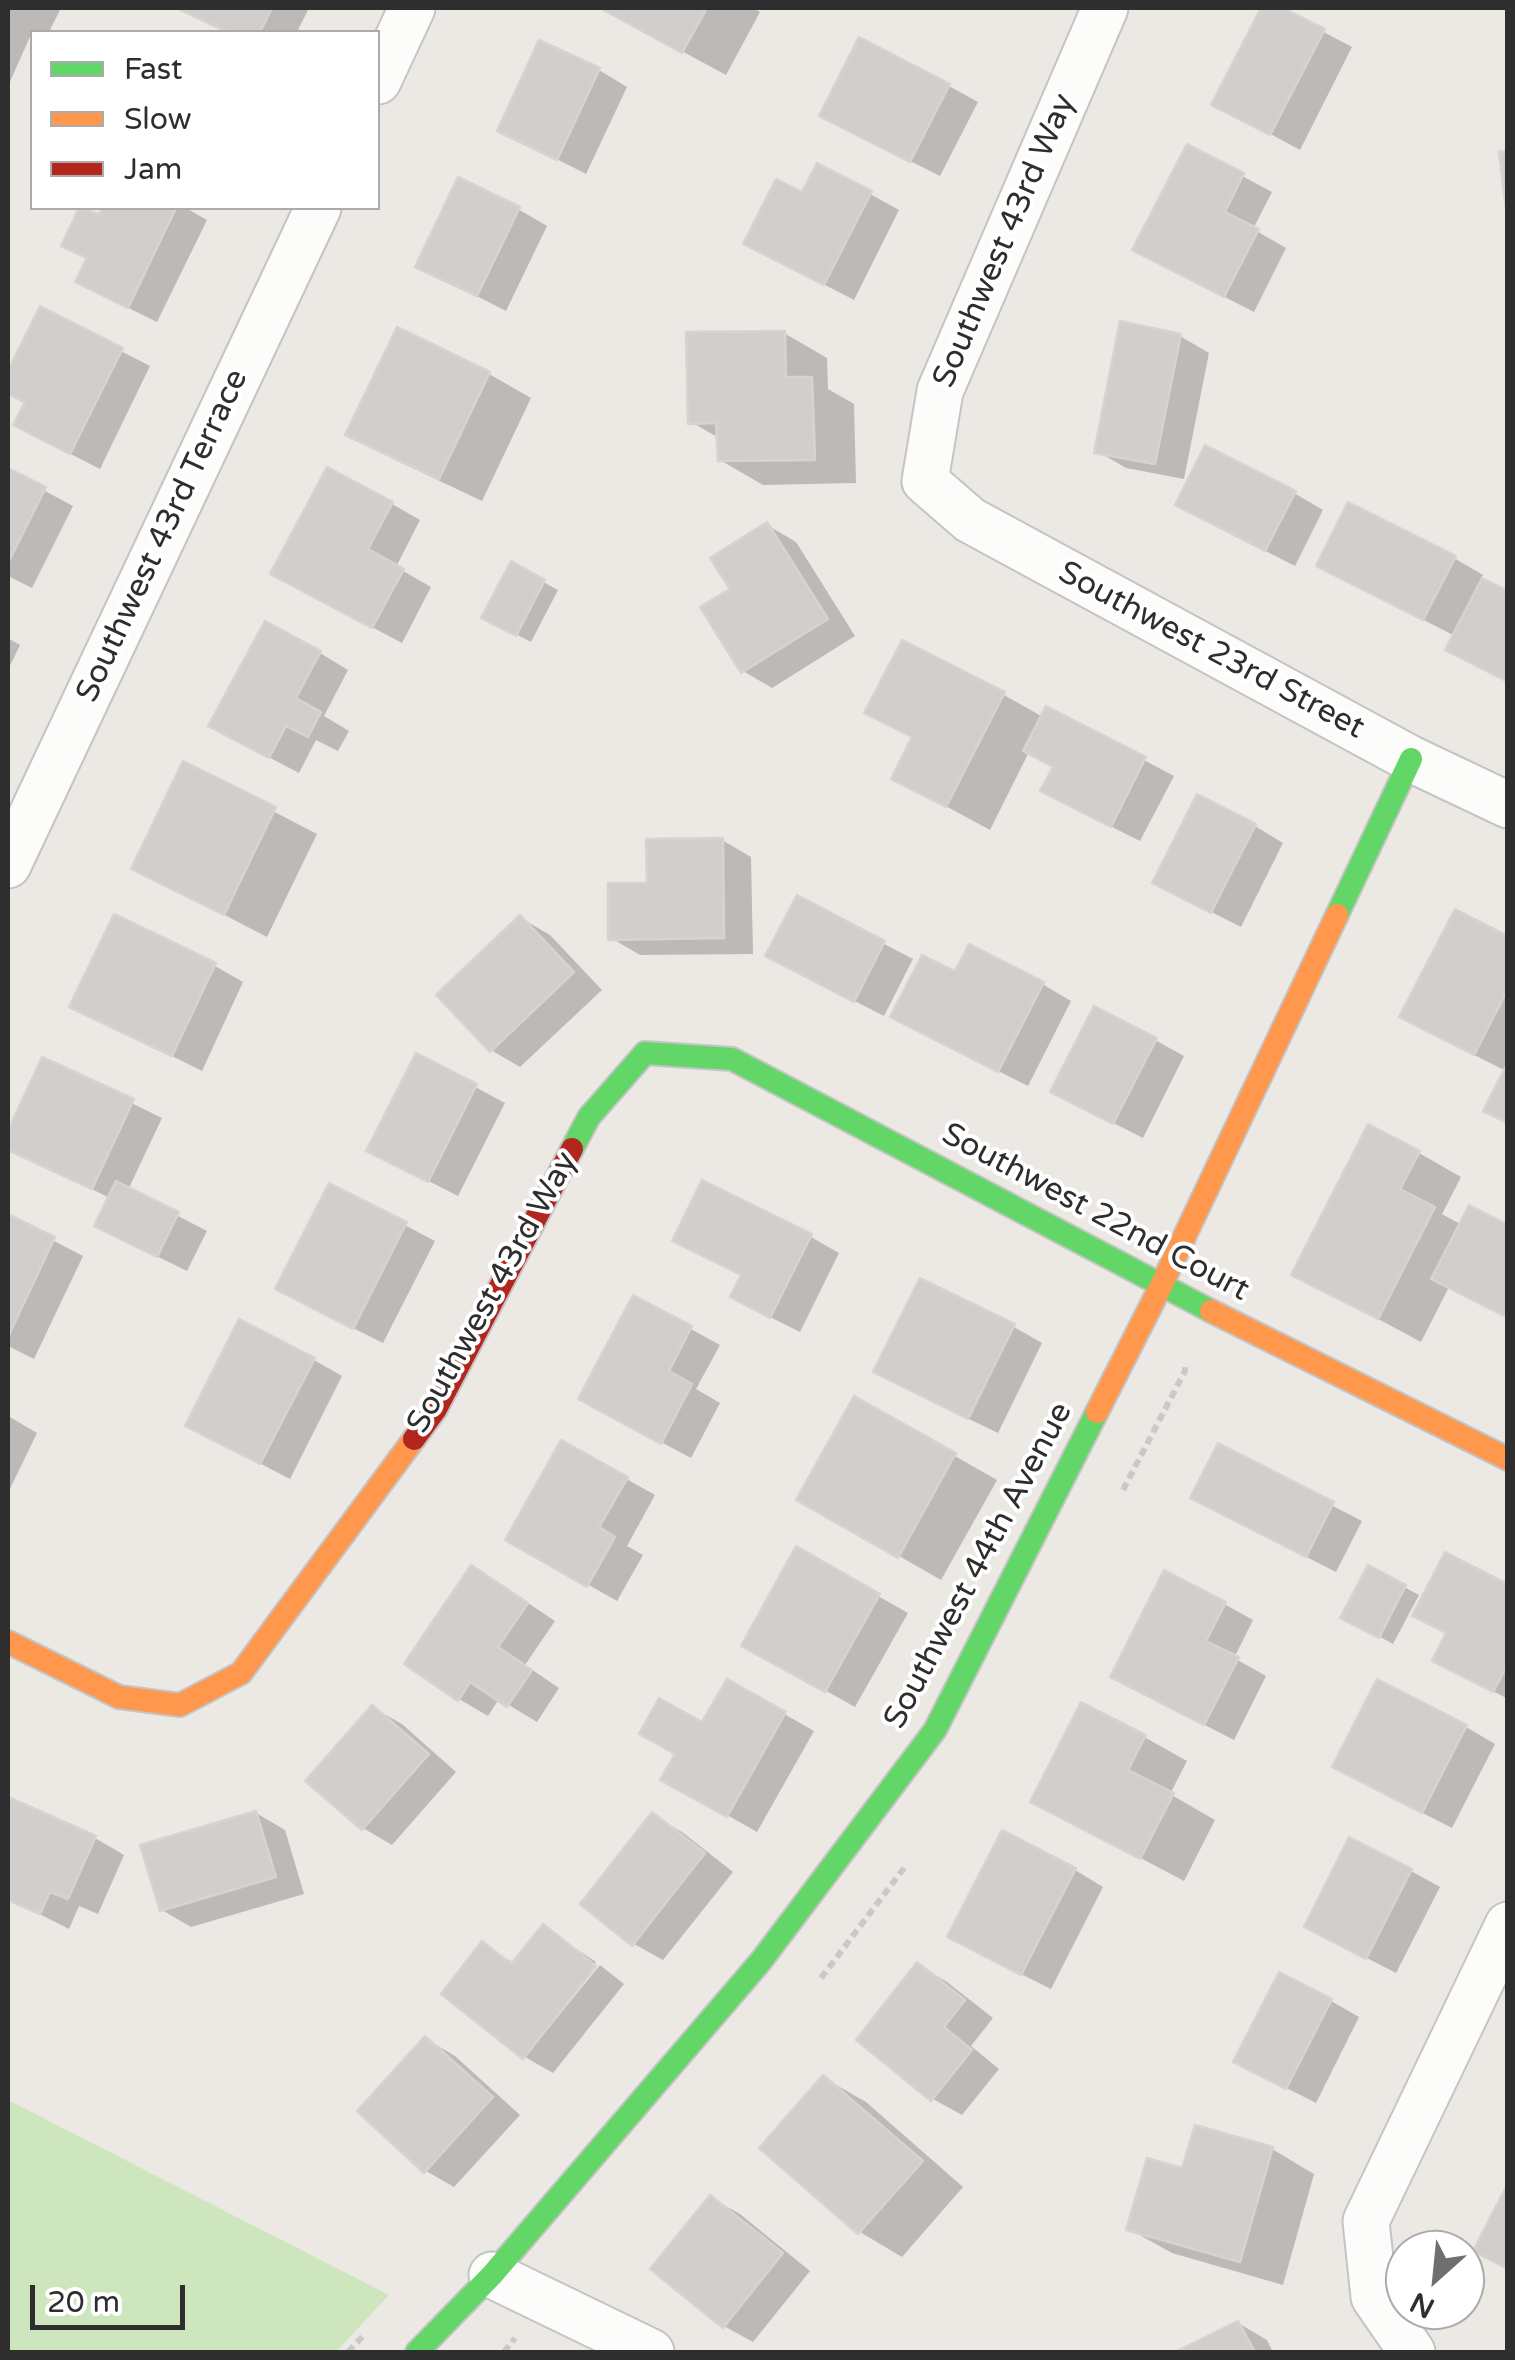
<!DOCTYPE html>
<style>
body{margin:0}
#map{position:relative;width:1515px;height:2360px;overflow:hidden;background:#ece8e4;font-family:"Varela Round",sans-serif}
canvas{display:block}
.frame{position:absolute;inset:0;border:10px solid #2e2e2e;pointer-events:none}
.legend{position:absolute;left:30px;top:30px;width:350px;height:180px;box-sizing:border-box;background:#fff;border:2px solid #ababab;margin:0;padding:12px 18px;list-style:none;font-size:30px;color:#2e2e2e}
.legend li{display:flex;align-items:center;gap:20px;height:50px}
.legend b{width:50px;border:2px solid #ababab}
.north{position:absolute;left:1385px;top:2230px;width:100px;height:100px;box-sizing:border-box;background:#fff;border:2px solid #ababab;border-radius:50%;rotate:207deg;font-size:28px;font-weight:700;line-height:40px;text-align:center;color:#2e2e2e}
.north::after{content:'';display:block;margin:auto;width:35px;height:45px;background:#706f6e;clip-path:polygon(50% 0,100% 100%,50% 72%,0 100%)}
.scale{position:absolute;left:30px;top:2285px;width:155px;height:45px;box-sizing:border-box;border:5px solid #2e2e2e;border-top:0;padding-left:12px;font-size:30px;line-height:35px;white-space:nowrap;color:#2e2e2e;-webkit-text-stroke:8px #fff;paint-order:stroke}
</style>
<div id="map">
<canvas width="1515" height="2360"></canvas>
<div class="frame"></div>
<ul class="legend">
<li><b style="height:12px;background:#63d668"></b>Fast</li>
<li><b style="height:12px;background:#ff974d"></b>Slow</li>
<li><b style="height:12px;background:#b3261e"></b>Jam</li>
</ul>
<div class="north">N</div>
<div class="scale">20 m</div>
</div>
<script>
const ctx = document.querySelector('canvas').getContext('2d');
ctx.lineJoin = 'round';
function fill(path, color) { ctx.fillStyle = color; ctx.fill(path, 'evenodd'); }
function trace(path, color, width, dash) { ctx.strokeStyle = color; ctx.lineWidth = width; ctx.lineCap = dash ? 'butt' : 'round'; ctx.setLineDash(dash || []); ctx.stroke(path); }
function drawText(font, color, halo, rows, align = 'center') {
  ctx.font = font + ' "Varela Round",sans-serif'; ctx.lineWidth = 8; ctx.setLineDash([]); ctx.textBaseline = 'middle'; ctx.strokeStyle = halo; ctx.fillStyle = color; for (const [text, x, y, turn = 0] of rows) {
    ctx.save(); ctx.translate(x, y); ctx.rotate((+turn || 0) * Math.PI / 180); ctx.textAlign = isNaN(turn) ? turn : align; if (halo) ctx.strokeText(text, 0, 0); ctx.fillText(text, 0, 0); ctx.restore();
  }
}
fill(new Path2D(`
 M8,2100L389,2295L336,2352H8Z`), '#cee6be');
fill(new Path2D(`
 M8,8H61L49,32H32L10,82L8,81Z
 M181,8H309L297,32H228Z
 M602,8H753L760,12L726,75Z
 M1264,8H1278L1352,47L1300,150L1215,104Z
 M599,70L627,87L586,174L500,130Z
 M949,86L978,102L940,176L851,131Z
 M1188,147L1272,192L1253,229L1286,248L1254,312L1164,266Z
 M870,194L899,210L854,300L775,259L803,196Z
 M81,208L100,217L105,208H186L207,220L157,322L108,298L89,259L64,245Z
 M518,209L547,226L506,311L418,266Z
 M41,310L150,366L100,469L45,441L27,403L8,392V377Z
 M784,333L827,358L828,389L854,404L856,483L763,485L720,460L719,438L691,422Z
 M1180,336L1209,353L1184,479L1126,468L1097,451Z
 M489,374L531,398L482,501L391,458L349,434Z
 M8,471L73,506L32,588L8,576Z
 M1294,493L1323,510L1295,566L1207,521Z
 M392,504L420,520L396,567L431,587L402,643L302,590Z
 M767,525L796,542L855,636L772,688L743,671L733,590Z
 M1454,558L1483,575L1480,580L1508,594L1455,636L1348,581Z
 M512,565L558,590L531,642L498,625Z
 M8,638L20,645L8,670Z
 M320,653L348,670L324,716L349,731L338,751L316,740L299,773L240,742Z
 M1004,695L1043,717L1047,709L1174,776L1140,841L1072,807L1055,767L1029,752L990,830L894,778L915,739L868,712Z
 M184,765L317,834L267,937L134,868Z
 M1255,826L1283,843L1241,927L1184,898Z
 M722,840L751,857L753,954L640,955L611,938L650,885Z
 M798,899L913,959L884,1016L798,972Z
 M521,918L550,935L602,990L520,1067L491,1050Z
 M1508,939V1122L1506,1071L1431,1033Z
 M215,966L243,982L202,1071L73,1006Z
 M956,975L1042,984L1071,1001L1028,1086L923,1033Z
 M1155,1040L1184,1056L1143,1138L1082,1107Z
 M417,1056L505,1103L458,1196L399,1166Z
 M44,1060L162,1118L128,1190L207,1231L187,1271L126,1241L110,1198L8,1148V1137Z
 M1419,1153L1461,1177L1442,1214L1462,1225L1449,1287L1421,1342L1295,1274Z
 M330,1186L435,1241L383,1343L307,1305Z
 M8,1217L83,1256L34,1359L8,1346Z
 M811,1237L839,1253L800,1332L762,1313Z
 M634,1298L720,1345L696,1389L720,1403L691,1458L610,1415Z
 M1014,1327L1042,1343L998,1433L905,1388Z
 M314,1360L342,1376L290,1479L217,1441Z
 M855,1399L997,1480L941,1580L800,1499Z
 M8,1416L37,1433L8,1493Z
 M562,1443L655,1495L627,1546L643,1555L617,1601L508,1539Z
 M1219,1447L1362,1521L1336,1572L1222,1514Z
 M797,1550L908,1613L855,1707L744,1645Z
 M1369,1568L1419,1595L1393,1644L1344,1617Z
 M501,1585L555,1621L525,1665L559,1688L537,1722L499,1699L488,1716L459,1699Z
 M1508,1587V1699L1464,1676L1449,1634Z
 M1224,1604L1253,1620L1234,1658L1266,1676L1234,1740L1142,1693Z
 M728,1682L814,1731L757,1832L664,1779L703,1725Z
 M373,1708L402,1724L456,1772L392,1845L363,1828Z
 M1466,1727L1495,1744L1452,1828L1364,1783Z
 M1144,1737L1187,1761L1170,1794L1215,1820L1184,1881L1033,1801Z
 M8,1800L95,1838L124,1855L98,1914L79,1906L69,1929L8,1898L11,1881L8,1879Z
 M256,1813L285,1830L304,1894L191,1927L162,1910Z
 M653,1815L682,1832L733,1872L663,1960L634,1944Z
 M1075,1870L1103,1887L1051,1989L979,1953Z
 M1411,1871L1440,1887L1396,1973L1336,1942Z
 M543,1927L596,1962L522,2055L483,1944L515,1964Z
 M600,1965L624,1984L553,2073L525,2057Z
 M918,1965L947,1982L993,2018L971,2046L999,2069L962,2115L933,2099Z
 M1331,2001L1359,2017L1316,2103L1265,2077Z
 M426,2039L455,2056L520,2115L454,2187L426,2171Z
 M824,2078L866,2102L963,2187L902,2257L860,2232L762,2148Z
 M1272,2149L1314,2174L1283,2285L1172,2253L1129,2229L1184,2171Z
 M711,2198L740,2214L810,2271L753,2342L724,2326Z
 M1238,2323L1267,2340L1273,2352H1181Z`), '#0003');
const building = new Path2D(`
 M177,8H272L260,32H227Z
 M600,8H707L682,53Z
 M1261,8H1283L1325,29L1270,135L1211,105Z
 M859,37L950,84L910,162L819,116Z
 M539,40L600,68L557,160L497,131Z
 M1187,144L1244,173L1225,212L1259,229L1224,297L1132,250Z
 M1508,151V225L1499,152Z
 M817,163L872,191L824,285L743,244L776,179L802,192Z
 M458,177L520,207L477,296L415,267Z
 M79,208L99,214L102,208H176L128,308L75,282L87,258L61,246Z
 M40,306L123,348L70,454L13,425L25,402L8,394V371Z
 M1120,321L1181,334L1155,464L1094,453Z
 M397,327L490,372L439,479L345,435Z
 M785,331L786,377H812L815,460L718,461L716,423L688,424L686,332Z
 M1205,445L1296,491L1265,551L1175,505Z
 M327,467L393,502L368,549L404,569L372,628L270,574Z
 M8,468L46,487L8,563Z
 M1348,502L1456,556L1423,620L1316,566Z
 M767,522L828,619L741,673L700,607L730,589L710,558Z
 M511,561L545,580L516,636L481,618Z
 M1482,578L1508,591V682L1445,650Z
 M265,621L321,651L296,698L321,712L308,737L286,726L269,758L208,726Z
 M902,640L1005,692L946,807L891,779L912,737L864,713Z
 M1046,706L1146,757L1111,827L1040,791L1053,767L1023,751Z
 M183,761L276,807L224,915L131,869Z
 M1197,794L1256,824L1211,913L1152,883Z
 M723,838L724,938L608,940V883H647L646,839Z
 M797,895L885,941L854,1002L765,956Z
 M1455,909L1508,936V989L1474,1055L1399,1017Z
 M114,914L216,963L172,1056L69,1007Z
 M520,915L574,972L490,1052L436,995Z
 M969,944L1044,982L998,1072L890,1017L922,955L955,971Z
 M1094,1006L1157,1038L1113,1124L1050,1092Z
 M416,1053L477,1084L428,1182L366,1151Z
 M42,1057L134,1099L92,1189L8,1150V1131Z
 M1508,1062V1123L1483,1111Z
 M1368,1124L1420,1151L1400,1189L1435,1207L1378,1319L1291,1275Z
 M702,1180L812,1234L770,1318L730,1297L741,1275L672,1241Z
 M116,1181L179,1212L157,1257L94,1226Z
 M329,1183L407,1222L353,1329L275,1289Z
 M1469,1205L1508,1225V1318L1431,1279Z
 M8,1214L55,1237L8,1337Z
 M920,1278L1015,1324L968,1419L873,1372Z
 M633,1295L692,1326L669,1371L692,1384L661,1444L578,1399Z
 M239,1319L315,1358L260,1464L185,1426Z
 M854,1396L956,1453L898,1558L796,1500Z
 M561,1440L628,1477L599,1527L615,1537L587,1587L505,1540Z
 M1218,1443L1334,1502L1306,1557L1190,1498Z
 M796,1546L880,1594L825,1692L741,1646Z
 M1445,1552L1508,1584V1664L1493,1692L1432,1661L1446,1633L1412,1616Z
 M471,1565L528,1603L498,1647L532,1670L507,1707L470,1682L458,1701L404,1664Z
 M1368,1565L1406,1585L1379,1638L1340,1618Z
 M1164,1570L1226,1602L1206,1641L1239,1657L1204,1725L1110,1677Z
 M727,1679L786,1712L727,1817L660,1780L675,1754L639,1734L659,1698L702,1722Z
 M1377,1679L1467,1725L1422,1813L1332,1767Z
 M1081,1702L1146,1735L1128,1770L1174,1793L1140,1859L1030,1802Z
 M372,1705L429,1754L362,1830L305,1781Z
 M8,1797L96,1836L68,1899L50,1892L40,1914L8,1900Z
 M256,1811L276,1877L160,1911L140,1845Z
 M652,1812L705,1853L632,1946L580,1904Z
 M1002,1830L1076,1868L1021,1975L947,1937Z
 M1349,1837L1412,1869L1366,1959L1304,1927Z
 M543,1924L596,1966L523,2059L441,1994L482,1941L511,1964Z
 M917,1962L965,2000L944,2027L972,2050L931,2101L856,2040Z
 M1279,1972L1332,1999L1286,2089L1233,2062Z
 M425,2036L493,2097L424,2173L357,2111Z
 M823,2075L923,2161L858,2234L759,2148Z
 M1195,2125L1273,2147L1240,2262L1126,2230L1147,2158L1182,2168Z
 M1508,2183V2269L1473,2251Z
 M710,2195L783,2253L723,2328L650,2269Z
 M1238,2321L1255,2352H1178L1177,2351Z`);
fill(building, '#d1cecb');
trace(building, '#d7d4d0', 2.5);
const street = new Path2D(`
 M1105,8L940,391L925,481L970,520L1411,759L1508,805
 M378,81L412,8
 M8,865L318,208
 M492,2275L651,2352
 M1412,2352L1374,2297L1366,2221L1508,1925`);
const fast = new Path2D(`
 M1337,915L1411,759
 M572,1149L589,1117L645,1053L732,1059L1211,1311
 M417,2352L492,2275L761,1961L935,1730L1097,1412`);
const slow = new Path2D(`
 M1211,1311L1508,1459
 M1097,1412L1161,1286L1337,915
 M8,1642L119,1697L180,1705L241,1673L414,1439`);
const jam = new Path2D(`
 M414,1439L436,1409L572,1149`);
trace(street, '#c5c4c5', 49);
trace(fast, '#c5c4c5', 26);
trace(slow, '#c5c4c5', 26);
trace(jam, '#c5c4c5', 26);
trace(new Path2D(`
 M1123,1490L1185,1371V1363
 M821,1978L904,1868
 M348,2352L365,2334
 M504,2352L515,2338`), '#c9c9c8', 6, [8, 5]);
trace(street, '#fcfcfb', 45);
trace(fast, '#63d668', 22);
trace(slow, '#ff974d', 22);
trace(jam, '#b3261e', 22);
drawText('32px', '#2e2e2e', '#fff', [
 ["Southwest 43rd Way",1005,241,-67],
 ["Southwest 43rd Terrace",163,536,-65],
 ["Southwest 23rd Street",1211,651,28],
 ["Southwest 22nd Court",1095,1213,28],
 ["Southwest 43rd Way",493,1293,-61],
 ["Southwest 44th Avenue",979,1566,-62]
]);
</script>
